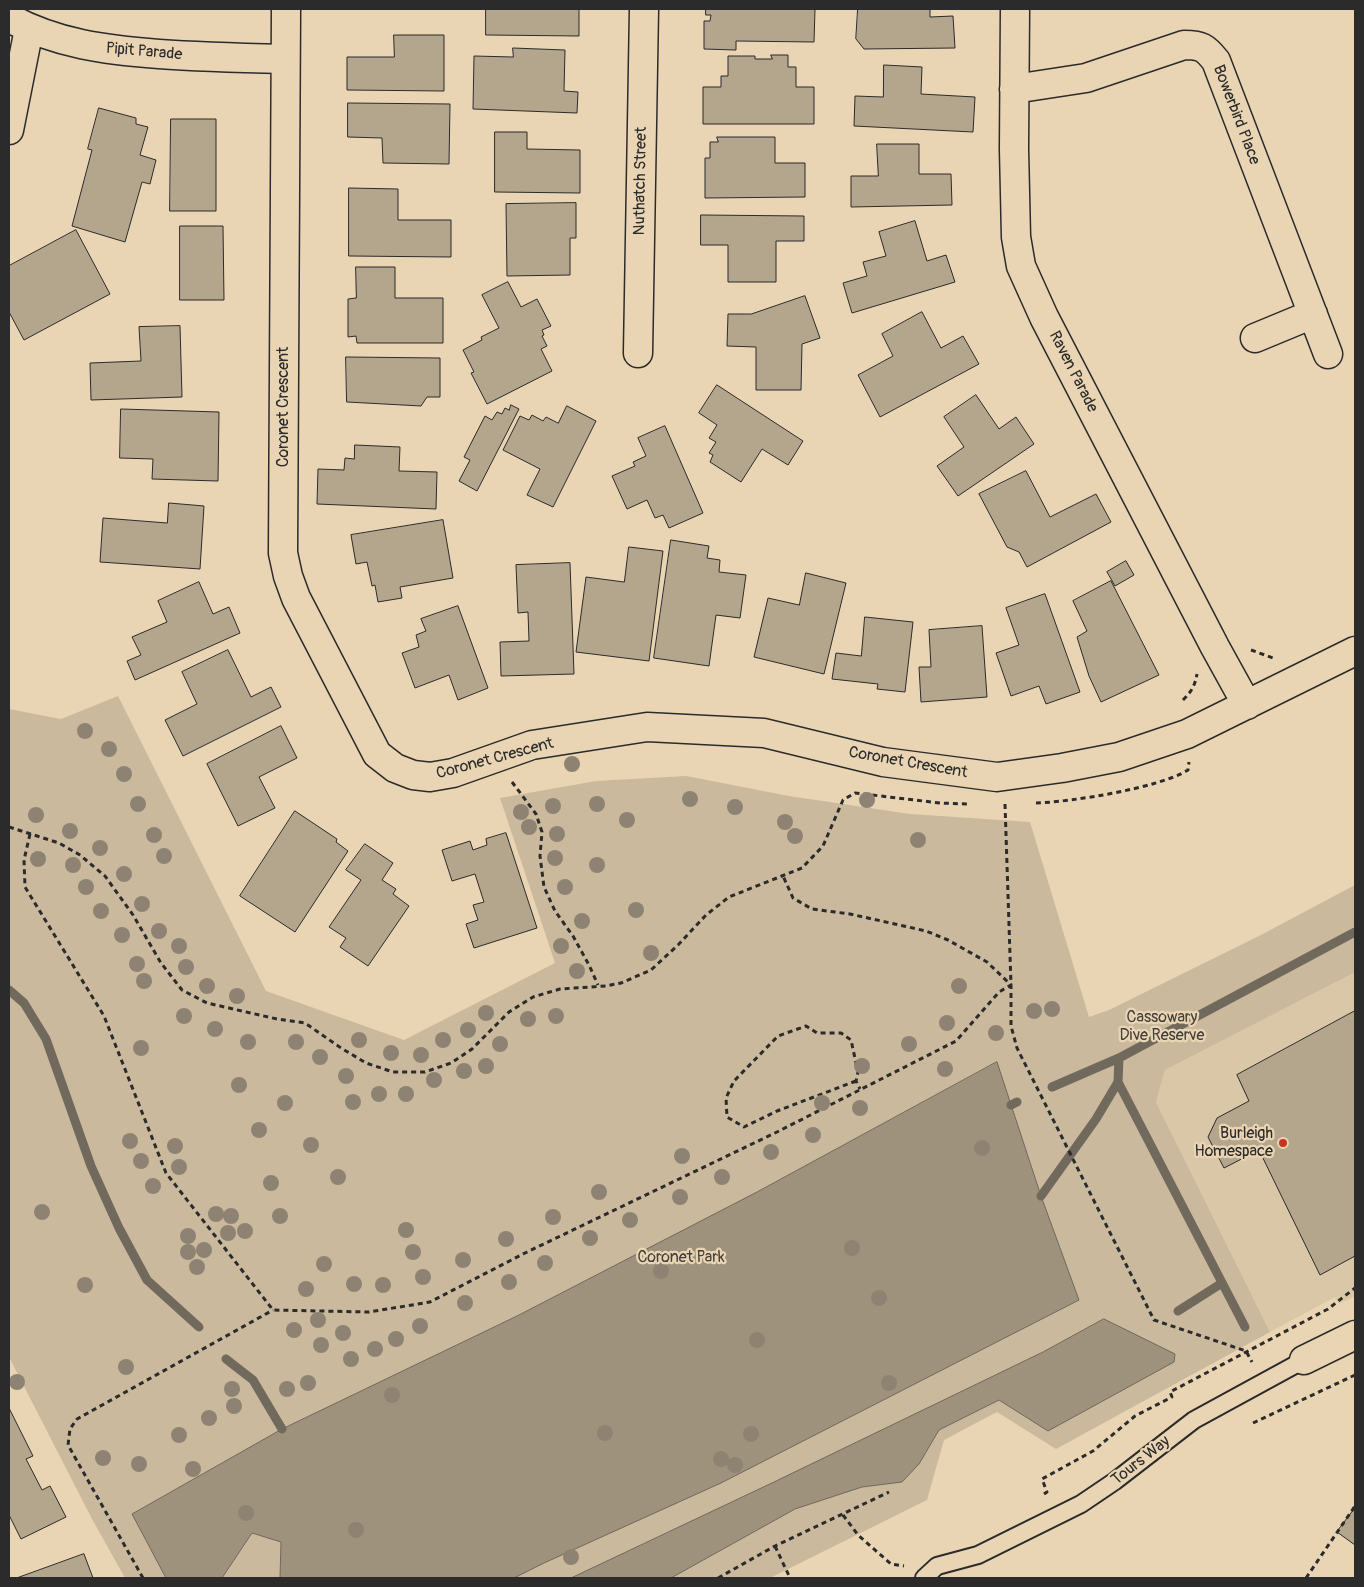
<!DOCTYPE html>
<style>
body{margin:0}
#map{position:relative;width:1364px;height:1587px;overflow:hidden;background:#e9d5b3;font-family:Pangolin,sans-serif}
canvas{display:block}
.frame{position:absolute;inset:0;border:10px solid #2b2b2b;pointer-events:none}
</style>
<div id="map">
<canvas width="1364" height="1587"></canvas>
<div class="frame"></div>
</div>
<script>
const ctx = document.querySelector('canvas').getContext('2d');
ctx.lineJoin = 'round';
function fill(path, color) { ctx.fillStyle = color; ctx.fill(path, 'evenodd'); }
function trace(path, color, width, dash) { ctx.strokeStyle = color; ctx.lineWidth = width; ctx.lineCap = dash ? 'butt' : 'round'; ctx.setLineDash(dash || []); ctx.stroke(path); }
function drawText(font, color, halo, rows, align = 'center') {
  ctx.font = font + ' Pangolin,sans-serif'; ctx.lineWidth = 4.5; ctx.setLineDash([]); ctx.textBaseline = 'middle'; ctx.strokeStyle = halo; ctx.fillStyle = color; for (const [text, x, y, turn = 0] of rows) {
    ctx.save(); ctx.translate(x, y); ctx.rotate((+turn || 0) * Math.PI / 180); ctx.textAlign = isNaN(turn) ? turn : align; if (halo) ctx.strokeText(text, 0, 0); ctx.fillText(text, 0, 0); ctx.restore();
  }
}
fill(new Path2D(`
 M1355,971V1296L1339,1304L1335,1297L1270,1332L1156,1102L1165,1070Z`), '#d9c7a8');
fill(new Path2D(`
 M118,696L266,991L404,1040L555,963L500,798L596,781L686,776L789,796L910,814L1030,822L1089,1017L1109,1010L1261,935L1355,885V972L1165,1070L1156,1102L1270,1332L1056,1449L997,1412L944,1440L927,1500L770,1578H125L92,1519L9,1357V709L61,719Z`), '#cab99d');
const water = new Path2D(`
 M997,1062L1041,1196L1079,1300L721,1483L544,1563L514,1578H280L281,1542L252,1533L222,1578H166L132,1514L282,1429L517,1316L757,1192Z
 M1104,1319L1175,1354L1174,1362L1048,1431L999,1400L939,1430L919,1464L902,1482L862,1487L795,1509L671,1578H571L774,1482L1043,1352Z`);
fill(water, '#9e927d');
trace(water, '#70695c', 1);
trace(new Path2D(`
 M9,990L24,1003L46,1039L91,1166L119,1228L147,1280L199,1327
 M1052,1087L1119,1058
 M1011,1105L1017,1102
 M1041,1196L1096,1119L1118,1082
 M1178,1311L1222,1283
 M1245,1327L1118,1082L1119,1058L1355,932
 M226,1359L253,1380L282,1429`), '#70695c', 9);
const building = new Path2D(`
 M486,9H579V36L486,35Z
 M706,9H815L814,42L736,41V50L704,49V21H710L711,15H706Z
 M858,9H930V17L953,16L955,48L864,49L856,39Z
 M394,35H444V91L347,90V57H394Z
 M513,48L565,50L564,91L578,92L577,113L473,109L474,56L513,57Z
 M771,55H788V67H796V87H814V124H703V87H721V76H728V56H755V59H772Z
 M884,65L922,67L921,94L975,97L973,132L854,126L855,96L883,97Z
 M348,103L450,104L449,164L383,163L382,138L348,137Z
 M99,108L136,118V124L148,127L140,155L156,160L150,184L142,182L125,242L72,226L92,150L88,149Z
 M171,119H216V211H170Z
 M495,132H527V149L580,150V193L495,192Z
 M717,137H775V163H805V197L705,198V158H710V142H718Z
 M877,144H919V174H951L952,205L851,207V176H878Z
 M349,188L398,189V220H451V257L349,256Z
 M576,203V238H570V275L507,276L506,204Z
 M701,215L804,216V241H776V282H728V245H701Z
 M915,221L927,261L946,255L955,282L852,313L843,283L867,276L863,262L886,256L879,232Z
 M180,226H223L224,300H180Z
 M76,230L110,294L24,340L9,312V266Z
 M356,267H395V298H443V343H357L356,336L348,337V299L356,298Z
 M508,282L521,307L537,299L551,326L542,330L544,335L542,336L547,346L541,349L552,371L487,404L471,373L474,372L463,350L482,340L481,337L499,328L482,295Z
 M805,296L820,338L802,344L801,390H756V347L727,346L728,314H751Z
 M922,312L941,348L963,336L979,364L880,417L858,375L893,356L882,334Z
 M180,326L182,397L91,400L90,363L141,361L139,327Z
 M346,357L440,358V397H427L421,406L347,402Z
 M717,385L803,441L788,465L762,449L741,482L710,462L713,455L709,453L716,442L709,438L717,425L699,413Z
 M976,395L999,429L1016,417L1034,444L958,496L937,466L964,447L944,417Z
 M511,405L519,409L477,491L459,481L470,460L464,457L485,416L492,420L497,412L502,414L505,408L509,410Z
 M567,406L596,421L553,507L527,495L540,469L503,450L520,416L529,420L532,415L543,421L546,417L558,423Z
 M121,409L219,412L218,481L152,479L153,459L120,458Z
 M665,426L703,513L669,528L663,515L655,518L647,500L627,509L612,476L635,466L633,462L646,456L638,438Z
 M355,445L400,447L399,471L437,472L436,509L317,504L318,469L344,470L345,458L354,459Z
 M1026,471L1050,517L1096,494L1111,522L1027,567L1019,552L1007,547L979,494Z
 M169,503L204,506L200,569L100,562L103,518L167,523Z
 M443,520L453,578L400,587L402,598L378,602L375,585L372,586L367,562L356,564L351,535Z
 M671,540L709,546L707,558L720,560L719,572L746,575L740,618L716,615L709,666L654,658Z
 M629,547L663,551L649,661L576,652L586,577L624,582Z
 M1126,561L1134,575L1115,586L1107,572Z
 M570,563L574,674L501,676L500,642L529,641L528,612L518,613L516,565Z
 M806,573L846,583L824,674L754,657L768,598L799,605Z
 M1111,581L1159,675L1101,702L1089,676L1077,637L1087,631L1073,601Z
 M199,582L213,614L229,607L240,633L135,680L127,661L141,655L132,637L167,622L158,601Z
 M1045,594L1080,692L1046,704L1039,686L1011,696L996,653L1019,645L1006,608Z
 M458,606L488,688L458,700L449,675L415,688L402,653L419,647L416,635L426,631L421,619Z
 M865,617L913,622L905,692L877,689L878,684L832,679L836,653L861,656Z
 M982,626L987,697L921,702L919,667H931L929,630Z
 M228,650L251,697L271,687L281,707L183,756L165,720L197,704L182,672Z
 M281,726L297,758L259,777L275,808L238,826L207,764Z
 M295,811L337,839L336,842L348,851L295,932L240,896Z
 M506,833L537,928L474,948L466,924L478,920L473,905L484,902L475,874L452,881L442,850L470,841L473,850L487,845L486,839Z
 M365,844L393,863L382,880L396,889L393,894L409,906L368,966L340,947L346,938L329,927L361,880L346,870Z
 M1355,1011V1256L1320,1275L1259,1150L1224,1168L1208,1137L1217,1118L1249,1101L1237,1075Z
 M9,1408L33,1456L26,1459L42,1490L50,1486L66,1517L21,1539L9,1515Z
 M1355,1508V1545L1337,1532Z
 M84,1554L93,1578H17Z`);
fill(building, '#b4a58d');
trace(building, '#2b2b2b', 1);
const service = new Path2D(`
 M924,1578L937,1566L978,1555L1081,1504L1115,1481L1194,1420L1304,1360`);
const minor = new Path2D(`
 M286,9L283,553L288,576L296,598L377,754L395,768L413,775L430,777L453,773L532,745L647,727L764,733L883,762L997,777L1062,768L1119,757L1187,734L1355,651
 M1015,9L1014,149L1016,237L1021,266L1044,317L1215,647L1247,705
 M9,18C57,44 106,50 159,54C201,57 243,58 285,59
 M1014,89L1086,78L1184,45C1201,45 1205,47 1216,61L1328,354
 M9,130L29,29
 M1255,338L1313,314
 M638,353L644,9
 M1304,1360L1355,1335`);
trace(service, '#2b2b2b', 20);
trace(minor, '#2b2b2b', 31);
trace(new Path2D(`
 M1251,650L1273,658
 M1183,700C1191,692 1195,686 1197,674
 M512,782L536,814L542,832L540,856L544,887L555,911L573,936L589,965L598,985
 M1036,803C1071,802 1159,788 1188,770L1189,762
 M1005,804L1011,985V1026L1017,1048L1154,1320L1246,1351L1252,1362
 M9,827L59,843L80,855L105,876L133,915L161,963L182,990L207,1003L277,1019L305,1023L341,1048L366,1063L393,1072H425L451,1063L472,1049L509,1012L533,997L560,989L606,986L621,983L651,970L678,945L706,915L729,897L802,868L823,846L843,800L855,793L940,803L967,804
 M30,834L24,860L25,887L104,1016L166,1173L273,1310L369,1312L430,1302L525,1253L777,1132L956,1041L999,992L1011,985L987,962L948,940L926,931L850,914L812,909L793,898L783,876
 M856,1081L777,1111L744,1127L727,1117L726,1098L734,1081L778,1036L806,1026L817,1033H841L851,1040L858,1072L856,1081L860,1089
 M1253,1423L1355,1375
 M1044,1494L1047,1492L1042,1479L1093,1451L1135,1416L1172,1397L1170,1392L1328,1309L1355,1288
 M843,1515L858,1535L891,1564L904,1566
 M775,1546L790,1578
 M143,1578L68,1445L70,1429L77,1419L273,1310
 M718,1578L775,1546L889,1492
 M1306,1578L1355,1506`), '#2b2b2b', 3, [5, 4]);
trace(service, '#e9d5b3', 16);
trace(minor, '#e9d5b3', 28);
ctx.fillStyle = '#8e8372';
for (const [x, y] of [
 [85,731],
 [109,749],
 [572,764],
 [124,774],
 [690,799],
 [867,800],
 [138,804],
 [597,804],
 [553,806],
 [735,807],
 [521,812],
 [36,815],
 [627,820],
 [785,822],
 [529,827],
 [70,831],
 [557,834],
 [154,835],
 [795,836],
 [918,840],
 [100,848],
 [164,856],
 [555,858],
 [38,859],
 [73,865],
 [597,865],
 [124,874],
 [86,887],
 [565,887],
 [142,904],
 [636,910],
 [101,911],
 [582,921],
 [159,931],
 [122,935],
 [179,946],
 [561,946],
 [651,953],
 [137,964],
 [186,967],
 [577,971],
 [144,981],
 [207,986],
 [959,986],
 [237,996],
 [1052,1009],
 [1034,1011],
 [486,1013],
 [184,1016],
 [556,1016],
 [528,1019],
 [947,1023],
 [215,1029],
 [468,1030],
 [996,1033],
 [359,1040],
 [443,1040],
 [248,1042],
 [296,1042],
 [500,1044],
 [909,1044],
 [141,1048],
 [391,1053],
 [421,1055],
 [320,1057],
 [486,1066],
 [862,1066],
 [945,1069],
 [464,1071],
 [346,1076],
 [434,1080],
 [239,1085],
 [379,1094],
 [406,1094],
 [353,1102],
 [285,1103],
 [822,1103],
 [860,1108],
 [259,1130],
 [813,1135],
 [130,1141],
 [311,1145],
 [175,1146],
 [982,1148],
 [771,1152],
 [682,1156],
 [141,1161],
 [179,1167],
 [338,1177],
 [722,1177],
 [271,1183],
 [153,1186],
 [599,1192],
 [680,1197],
 [42,1212],
 [216,1214],
 [231,1216],
 [280,1216],
 [553,1217],
 [630,1220],
 [406,1230],
 [245,1231],
 [228,1233],
 [188,1236],
 [590,1238],
 [506,1239],
 [852,1248],
 [204,1250],
 [188,1252],
 [413,1252],
 [463,1260],
 [545,1263],
 [324,1264],
 [197,1267],
 [661,1271],
 [423,1277],
 [509,1282],
 [354,1284],
 [85,1285],
 [383,1285],
 [306,1289],
 [879,1298],
 [465,1303],
 [318,1320],
 [420,1326],
 [294,1330],
 [343,1333],
 [396,1339],
 [757,1340],
 [321,1345],
 [375,1349],
 [351,1359],
 [126,1367],
 [17,1382],
 [308,1383],
 [889,1383],
 [232,1389],
 [287,1389],
 [392,1395],
 [234,1406],
 [209,1418],
 [605,1433],
 [751,1434],
 [179,1435],
 [103,1458],
 [721,1459],
 [139,1464],
 [735,1465],
 [193,1469],
 [246,1513],
 [356,1530],
 [571,1557]
]) { ctx.beginPath(); ctx.arc(x, y, 8, 0, 2 * Math.PI); ctx.fill(); }
for (const [x, y, r, color] of [
 [1283,1143,5,"#c8321e"]
]) { const dot = new Path2D(); dot.arc(x, y, r, 0, 2 * Math.PI); ctx.fillStyle = color; ctx.fill(dot); trace(dot, '#e9d5b3', 2); }
drawText('16px', '#2b2b2b', '#e9d5b3', [
 ["Pipit Parade",144,52,5],
 ["Bowerbird Place",1236,115,69],
 ["Nuthatch Street",641,181,-89],
 ["Raven Parade",1073,372,63],
 ["Coronet Crescent",284,407,-90],
 ["Coronet Crescent",495,759,-15],
 ["Coronet Crescent",908,763,10],
 ["Tours Way",1141,1461,-38]
]);
drawText('16px', '#43403c', '#e9d5b3', [
 ["Cassowary",1162,1018],
 ["Dive Reserve",1162,1036],
 ["Coronet Park",681,1258]
]);
drawText('16px', '#2b2b2b', '#e9d5b3', [
 ["Burleigh",1273,1134],
 ["Homespace",1273,1152]
], 'right');
</script>
